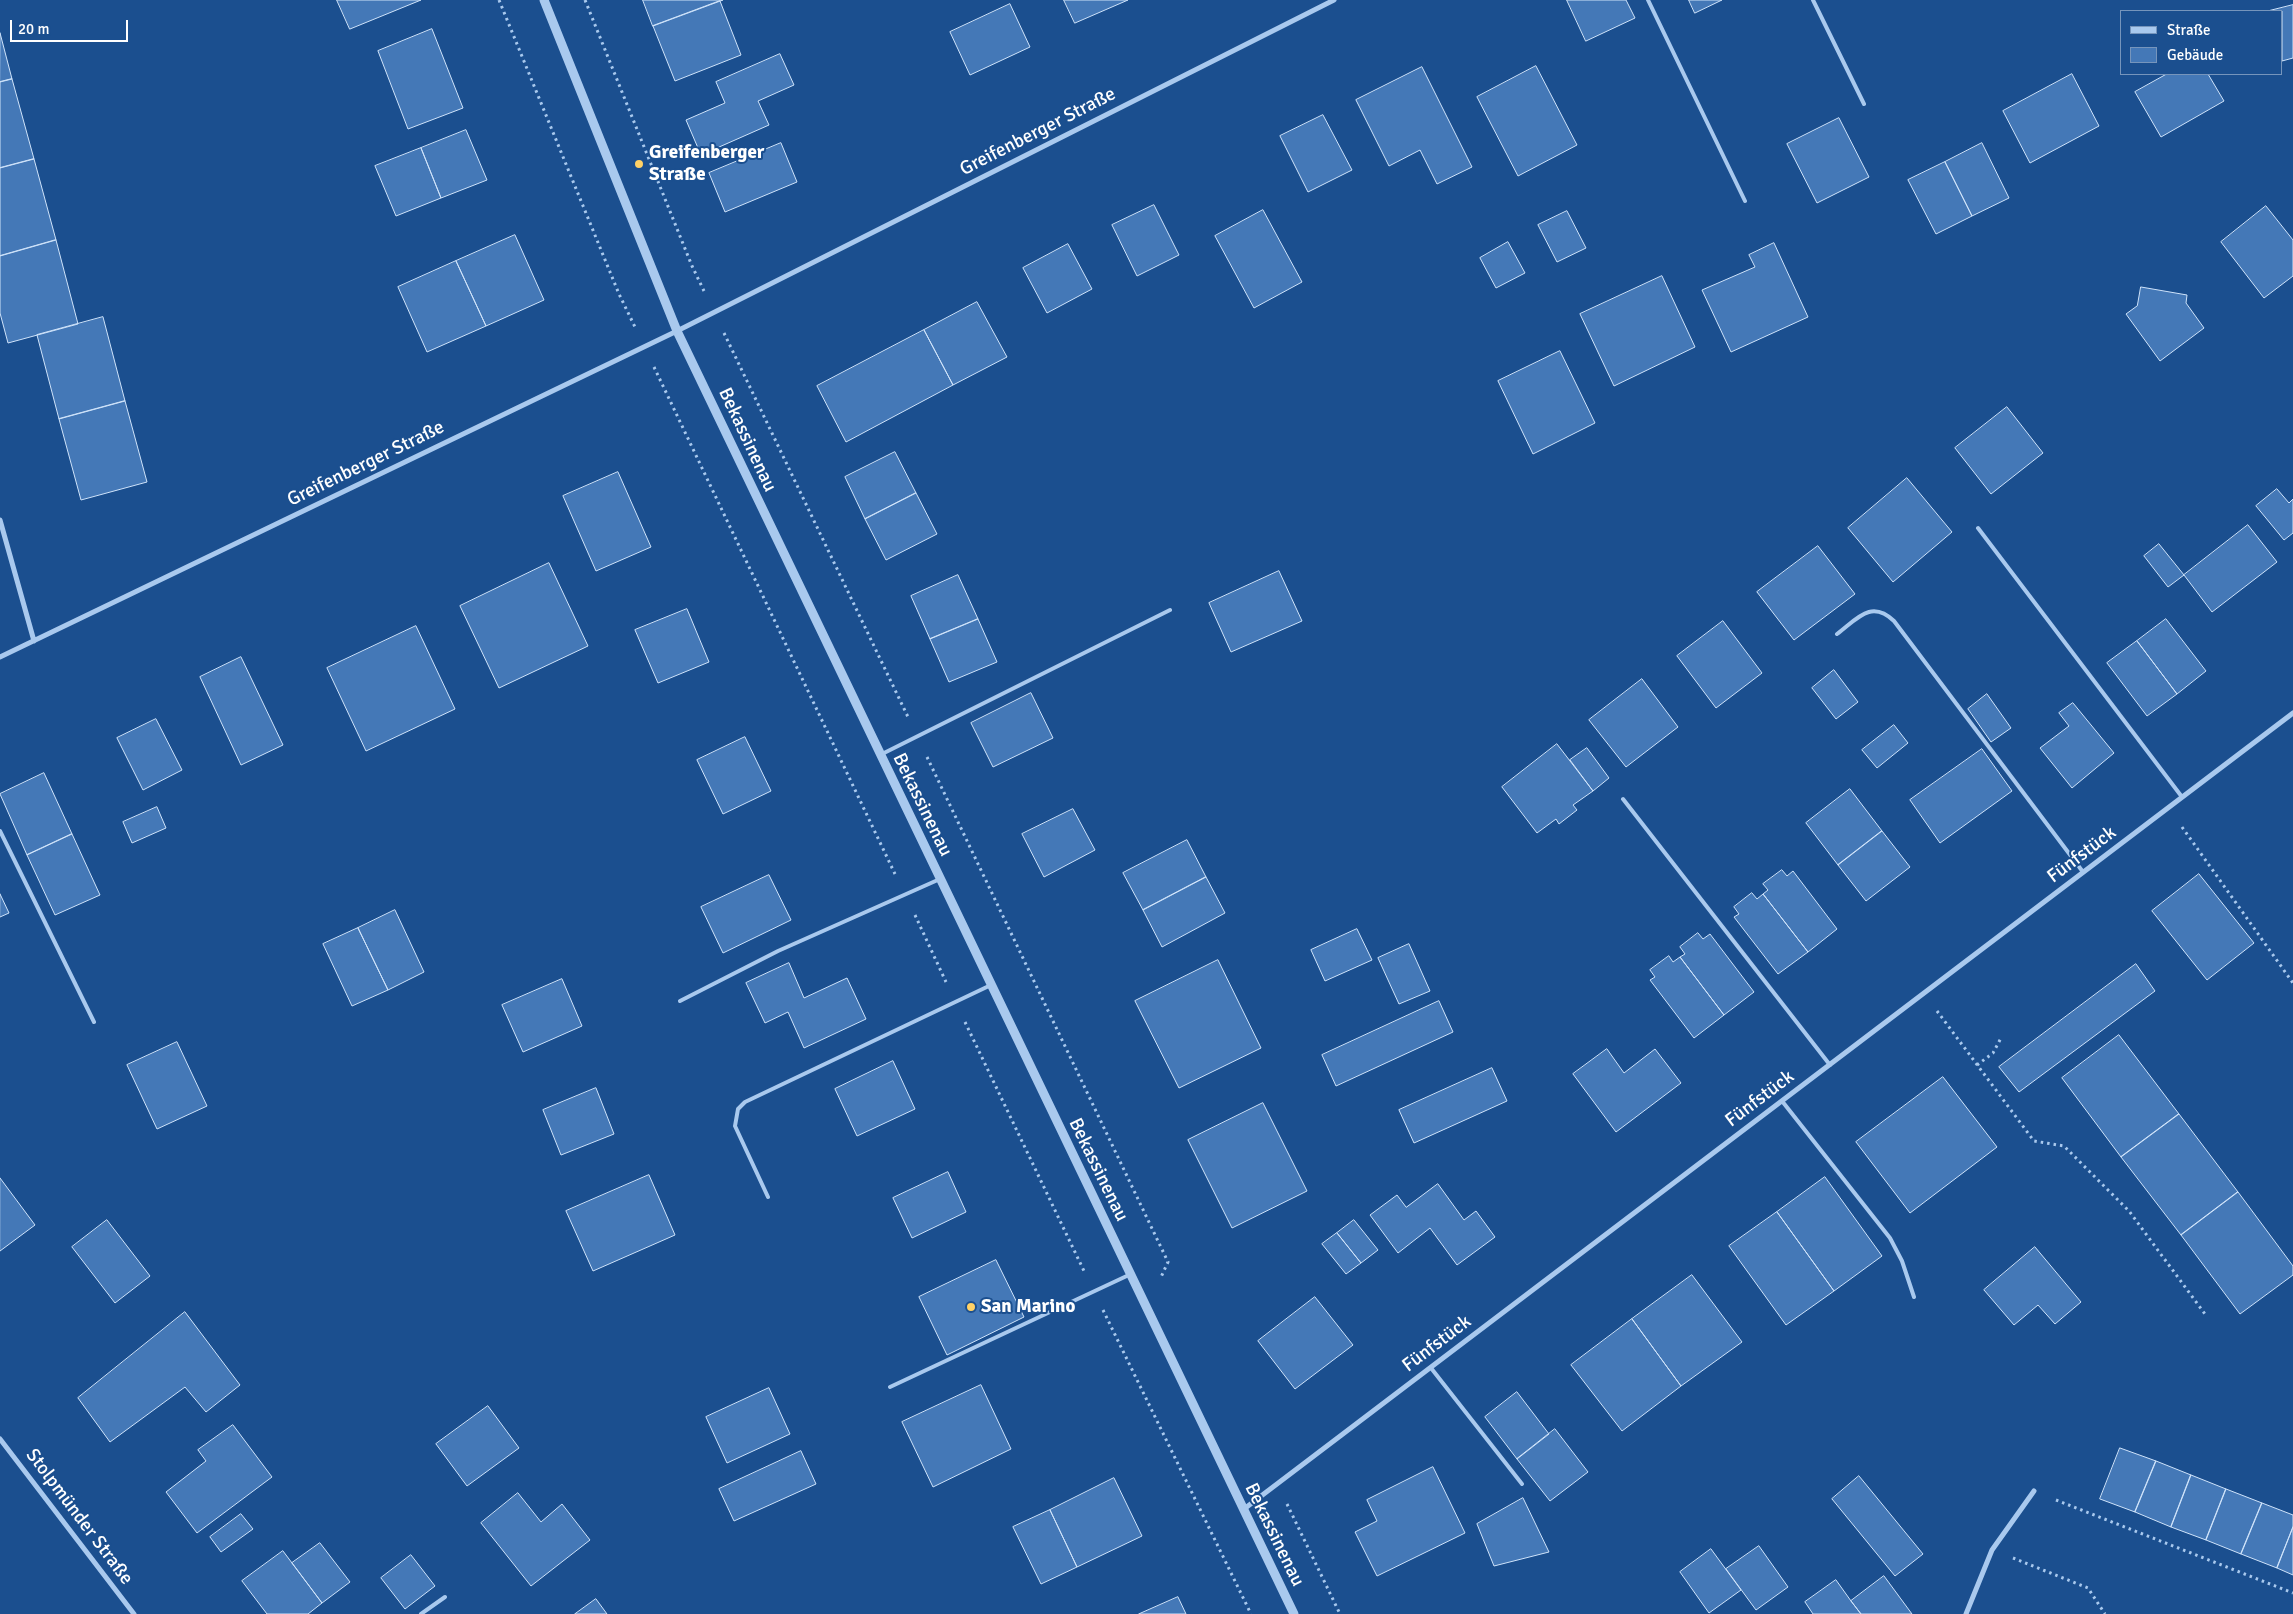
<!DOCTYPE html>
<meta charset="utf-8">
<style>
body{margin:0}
#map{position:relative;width:2293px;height:1614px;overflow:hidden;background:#1b4f8f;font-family:Signika,sans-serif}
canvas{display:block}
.legend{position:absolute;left:2120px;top:10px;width:162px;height:65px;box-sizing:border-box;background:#1b4f8f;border:1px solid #7695bc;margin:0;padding:6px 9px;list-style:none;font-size:15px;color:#fff}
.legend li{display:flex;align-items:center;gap:10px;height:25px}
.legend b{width:25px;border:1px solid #7695bc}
.scale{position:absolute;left:10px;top:20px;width:118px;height:22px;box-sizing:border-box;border:2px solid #fff;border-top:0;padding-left:6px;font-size:15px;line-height:18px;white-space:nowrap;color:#fff;-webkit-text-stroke:4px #1b4f8f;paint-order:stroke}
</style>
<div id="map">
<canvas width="2293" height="1614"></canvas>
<ul class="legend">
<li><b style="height:6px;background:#a9c9ee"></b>Straße</li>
<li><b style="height:14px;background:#4478b7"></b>Gebäude</li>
</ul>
<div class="scale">20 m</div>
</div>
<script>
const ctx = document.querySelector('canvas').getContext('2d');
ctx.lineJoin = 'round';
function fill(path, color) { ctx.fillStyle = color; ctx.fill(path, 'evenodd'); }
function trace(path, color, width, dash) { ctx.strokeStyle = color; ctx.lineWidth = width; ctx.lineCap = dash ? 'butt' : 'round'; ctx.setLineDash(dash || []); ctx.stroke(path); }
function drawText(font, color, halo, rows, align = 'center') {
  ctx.font = font + ' Signika,sans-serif'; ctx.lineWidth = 4; ctx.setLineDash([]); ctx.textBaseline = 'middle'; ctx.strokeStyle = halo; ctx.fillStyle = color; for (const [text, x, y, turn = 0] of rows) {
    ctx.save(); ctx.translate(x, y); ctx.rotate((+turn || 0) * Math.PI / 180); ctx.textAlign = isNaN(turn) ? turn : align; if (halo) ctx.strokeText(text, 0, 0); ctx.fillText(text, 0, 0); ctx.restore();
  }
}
const building = new Path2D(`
 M337,0H421L350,29Z
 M643,0H723L653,26Z
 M1064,0H1128L1075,23Z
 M1567,0H1626L1635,18L1586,41Z
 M1689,0H1722L1695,13Z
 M720,1L741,55L675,81L653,26Z
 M1010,4L1030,47L970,75L950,32Z
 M2293,5V58L2282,61V11H2268Z
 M432,29L463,108L408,129L378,51Z
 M0,33L12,79L0,82Z
 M780,54L794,85L758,101L769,125L701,155L686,120L725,103L716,82Z
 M1536,66L1577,145L1518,176L1477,97Z
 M1422,67L1472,167L1437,184L1420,150L1389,166L1356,100Z
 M2072,74L2099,126L2030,163L2003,111Z
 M2167,74H2208L2224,101L2161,137L2135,92Z
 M12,79L34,159L0,168V82Z
 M1323,115L1352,170L1308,192L1280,136Z
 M1839,118L1869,177L1817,203L1787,144Z
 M466,130L487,180L441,198L421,148Z
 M781,143L797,182L725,212L709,173Z
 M1982,143L2009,198L1972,216L1945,162Z
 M421,148L441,198L396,216L375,166Z
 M34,159L56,240L0,256V168Z
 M1945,162L1972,216L1936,234L1908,180Z
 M1154,205L1179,255L1137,276L1112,225Z
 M2266,206L2293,240V276L2264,298L2221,242Z
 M1263,210L1302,282L1254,308L1215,236Z
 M1567,211L1586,248L1557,262L1538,225Z
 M515,235L544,300L486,326L456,261Z
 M56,240L78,324L8,343L0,313V256Z
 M1508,242L1525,273L1496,288L1480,258Z
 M1774,243L1808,317L1731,352L1702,290L1755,267L1749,255Z
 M1068,244L1092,289L1047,313L1023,268Z
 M456,261L486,326L427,352L398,287Z
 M1662,276L1695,347L1614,386L1580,314Z
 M2141,287L2187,295L2186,303L2204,328L2160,361L2126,314L2137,306Z
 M977,302L1007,357L953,385L924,330Z
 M103,317L125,401L59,419L37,335Z
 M924,330L953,385L846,442L817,386Z
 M1560,351L1595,423L1533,454L1498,381Z
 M125,401L147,482L81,500L59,419Z
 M2007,407L2043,453L1991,494L1955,448Z
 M895,452L916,493L865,519L845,477Z
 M618,472L651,547L596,571L563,496Z
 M1907,478L1952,532L1893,582L1848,528Z
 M2277,489L2289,503L2293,499V533L2284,540L2256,506Z
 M916,493L937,534L886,560L865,519Z
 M2248,525L2277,562L2212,612L2184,575Z
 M2159,544L2184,575L2168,587L2144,556Z
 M1818,546L1855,594L1794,640L1757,592Z
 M549,563L588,646L499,688L460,606Z
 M1279,571L1302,621L1231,652L1209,603Z
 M958,575L978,619L930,639L911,596Z
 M687,609L709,662L658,683L635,630Z
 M978,619L997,662L949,682L930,639Z
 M2166,619L2206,671L2177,694L2137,641Z
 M1723,621L1762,673L1716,708L1677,656Z
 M416,626L455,709L366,751L327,668Z
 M2137,641L2177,694L2147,716L2107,663Z
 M241,657L283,745L241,765L200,677Z
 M1834,670L1858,702L1836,719L1812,688Z
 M1642,679L1678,727L1626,767L1589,720Z
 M1031,693L1053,738L993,767L971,723Z
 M1987,694L2011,728L1991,742L1968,709Z
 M2073,703L2114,753L2072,788L2040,748L2069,726L2059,713Z
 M156,719L182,770L143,790L117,738Z
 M1894,725L1908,743L1877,768L1862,750Z
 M745,737L771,791L723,814L697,760Z
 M1557,744L1593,791L1573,805L1577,810L1559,824L1556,819L1537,833L1502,787Z
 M1587,748L1609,778L1593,791L1570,760Z
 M1982,749L2012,791L1940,843L1910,800Z
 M44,773L72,834L27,855L0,794Z
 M1850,789L1882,831L1838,865L1806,823Z
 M157,807L166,828L132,843L123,822Z
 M1073,809L1095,850L1044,877L1022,834Z
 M1882,831L1910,867L1866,901L1838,865Z
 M72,834L100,895L55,915L27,855Z
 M1187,840L1206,877L1143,910L1123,873Z
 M1782,870L1787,876L1793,871L1837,929L1808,952L1763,894L1768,890L1763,884Z
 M2199,874L2254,943L2207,980L2152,911Z
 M769,875L791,920L723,953L701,907Z
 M1206,877L1225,913L1162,947L1143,910Z
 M1752,893L1757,899L1763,894L1808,952L1778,974L1734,917L1739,914L1734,907Z
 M0,894L9,913L0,917Z
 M395,910L424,972L388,990L358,928Z
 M358,928L388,990L352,1006L323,944Z
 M1357,929L1372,960L1325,981L1311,950Z
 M1698,933L1703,939L1710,934L1754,992L1724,1015L1680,957L1685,954L1680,947Z
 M1409,944L1430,991L1399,1004L1378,958Z
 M1669,956L1673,962L1680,957L1724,1015L1694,1038L1650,980L1655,977L1650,970Z
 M1218,960L1261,1048L1179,1088L1135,1001Z
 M789,963L804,998L847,978L866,1019L804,1048L788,1012L765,1023L746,983Z
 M2136,964L2155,991L2019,1092L1999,1067Z
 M562,979L582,1026L523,1052L502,1005Z
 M1439,1001L1453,1032L1336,1086L1322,1055Z
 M2119,1035L2179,1114L2121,1157L2062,1078Z
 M177,1042L207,1106L157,1129L127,1065Z
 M1607,1049L1624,1073L1655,1049L1681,1083L1616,1132L1573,1074Z
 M893,1061L915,1109L857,1136L835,1089Z
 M1492,1068L1507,1101L1414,1143L1399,1110Z
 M1943,1077L1997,1147L1910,1213L1856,1142Z
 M596,1088L614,1134L561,1155L543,1110Z
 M1263,1103L1307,1191L1232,1228L1188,1140Z
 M2179,1114L2238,1192L2181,1235L2121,1157Z
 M948,1172L966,1212L912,1238L893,1198Z
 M649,1175L675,1235L593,1271L566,1211Z
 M1825,1177L1882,1256L1834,1291L1777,1212Z
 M0,1178L35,1225L0,1251Z
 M1438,1184L1464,1220L1476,1211L1495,1237L1457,1265L1430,1228L1398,1253L1370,1215L1397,1195L1406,1207Z
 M2238,1192L2293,1266V1275L2240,1314L2181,1235Z
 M1777,1212L1834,1291L1786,1325L1729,1246Z
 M107,1220L150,1276L115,1303L72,1247Z
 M1354,1220L1378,1250L1361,1263L1337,1233Z
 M1337,1233L1361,1263L1346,1274L1322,1244Z
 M2035,1247L2081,1302L2055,1324L2038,1305L2014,1325L1984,1290Z
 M996,1260L1024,1317L947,1355L919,1297Z
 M1692,1275L1742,1342L1681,1386L1632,1319Z
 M1315,1297L1353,1345L1295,1389L1258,1341Z
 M185,1312L240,1385L206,1412L185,1387L110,1442L78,1398Z
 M1632,1319L1681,1386L1622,1431L1571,1365Z
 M981,1385L1011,1449L933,1487L902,1422Z
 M769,1388L790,1434L727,1463L706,1417Z
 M1517,1392L1549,1434L1517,1459L1485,1417Z
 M488,1406L519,1448L467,1486L436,1444Z
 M233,1425L272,1477L197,1533L166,1492L206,1461L198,1450Z
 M1555,1429L1588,1472L1550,1501L1517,1459Z
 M2120,1448L2156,1461L2135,1512L2100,1499Z
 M801,1451L816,1484L734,1521L719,1489Z
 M2156,1461L2191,1475L2171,1527L2135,1512Z
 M1433,1467L1465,1533L1377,1576L1355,1532L1377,1521L1367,1500Z
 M2191,1475L2226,1489L2206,1540L2171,1527Z
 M1859,1476L1923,1554L1895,1576L1832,1499Z
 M1114,1478L1142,1536L1077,1567L1050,1510Z
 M2226,1489L2262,1503L2241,1554L2206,1540Z
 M518,1493L541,1522L562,1504L590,1540L531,1586L481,1523Z
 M1523,1498L1549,1552L1494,1566L1477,1524Z
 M2262,1503L2293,1515V1527L2277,1568L2241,1554Z
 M1050,1510L1077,1567L1041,1584L1013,1527Z
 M241,1514L253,1529L221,1552L210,1537Z
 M2293,1527V1575L2277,1568Z
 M320,1543L350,1582L322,1603L292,1563Z
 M1759,1546L1788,1587L1756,1610L1726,1569Z
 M1711,1549L1741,1590L1709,1613L1680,1572Z
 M283,1551L322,1603L308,1614H267L242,1581Z
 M411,1555L435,1586L405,1609L381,1578Z
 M1884,1576L1912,1614H1861L1851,1601Z
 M1836,1580L1851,1601L1861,1614H1813L1805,1602Z
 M1178,1597L1186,1614H1139Z
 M596,1599L607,1614H575Z`);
fill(building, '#4478b7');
trace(building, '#cfe3fa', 1);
trace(new Path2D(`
 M499,0L619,294L635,327
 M585,0L692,266L704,291
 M724,333L908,717
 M654,367L895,874
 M927,757L1168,1262L1161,1277
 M2182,827L2293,983
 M915,915L946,982
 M1937,1011L2034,1141L2064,1146L2129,1211L2205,1314
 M965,1022L1084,1271
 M1977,1065L1993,1053L2001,1038
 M1103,1310L1251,1614
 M2056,1500L2293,1593
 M1287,1504L1340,1614
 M2013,1558L2088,1588L2105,1614`), '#a9c9ee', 3, [2.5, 4]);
trace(new Path2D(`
 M1648,0L1745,201
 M1813,0L1864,104
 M1978,528L2182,797
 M1837,634C1857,619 1871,599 1894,621L2083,872
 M882,754L1170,610
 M1623,799L1830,1065
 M0,831L94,1022
 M680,1001L778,951L940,879
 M1782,1101L1890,1238L1902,1261L1914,1297
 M768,1197L735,1126L738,1109L745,1102L991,985
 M1431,1368L1522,1484
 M890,1387L1131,1274
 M421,1614L445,1597`), '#a9c9ee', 4);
trace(new Path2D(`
 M0,520L34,641
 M0,657L677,331L1334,0
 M0,1439L134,1614
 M1244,1509L2293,713
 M1966,1614L1992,1550L2034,1491`), '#a9c9ee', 5);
trace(new Path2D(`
 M544,0L677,331L1294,1614`), '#a9c9ee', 9);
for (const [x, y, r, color] of [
 [639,164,5,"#ffd166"],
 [971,1307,5,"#ffd166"]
]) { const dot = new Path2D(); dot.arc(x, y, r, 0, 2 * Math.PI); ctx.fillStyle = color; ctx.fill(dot); trace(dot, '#1b4f8f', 2); }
drawText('19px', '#fff', '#1b4f8f', [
 ["Greifenberger Straße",1038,132,-27],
 ["Bekassinenau",747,440,65],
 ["Greifenberger Straße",366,464,-26],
 ["Bekassinenau",922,805,64],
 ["Fünfstück",2082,855,-37],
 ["Fünfstück",1760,1099,-37],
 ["Bekassinenau",1098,1170,64],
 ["Fünfstück",1437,1344,-37],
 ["Stolpmünder Straße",79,1517,53],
 ["Bekassinenau",1274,1535,64]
]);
drawText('bold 19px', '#fff', '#1b4f8f', [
 ["Greifenberger",649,153],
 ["Straße",649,175],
 ["San Marino",981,1307]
], 'left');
</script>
